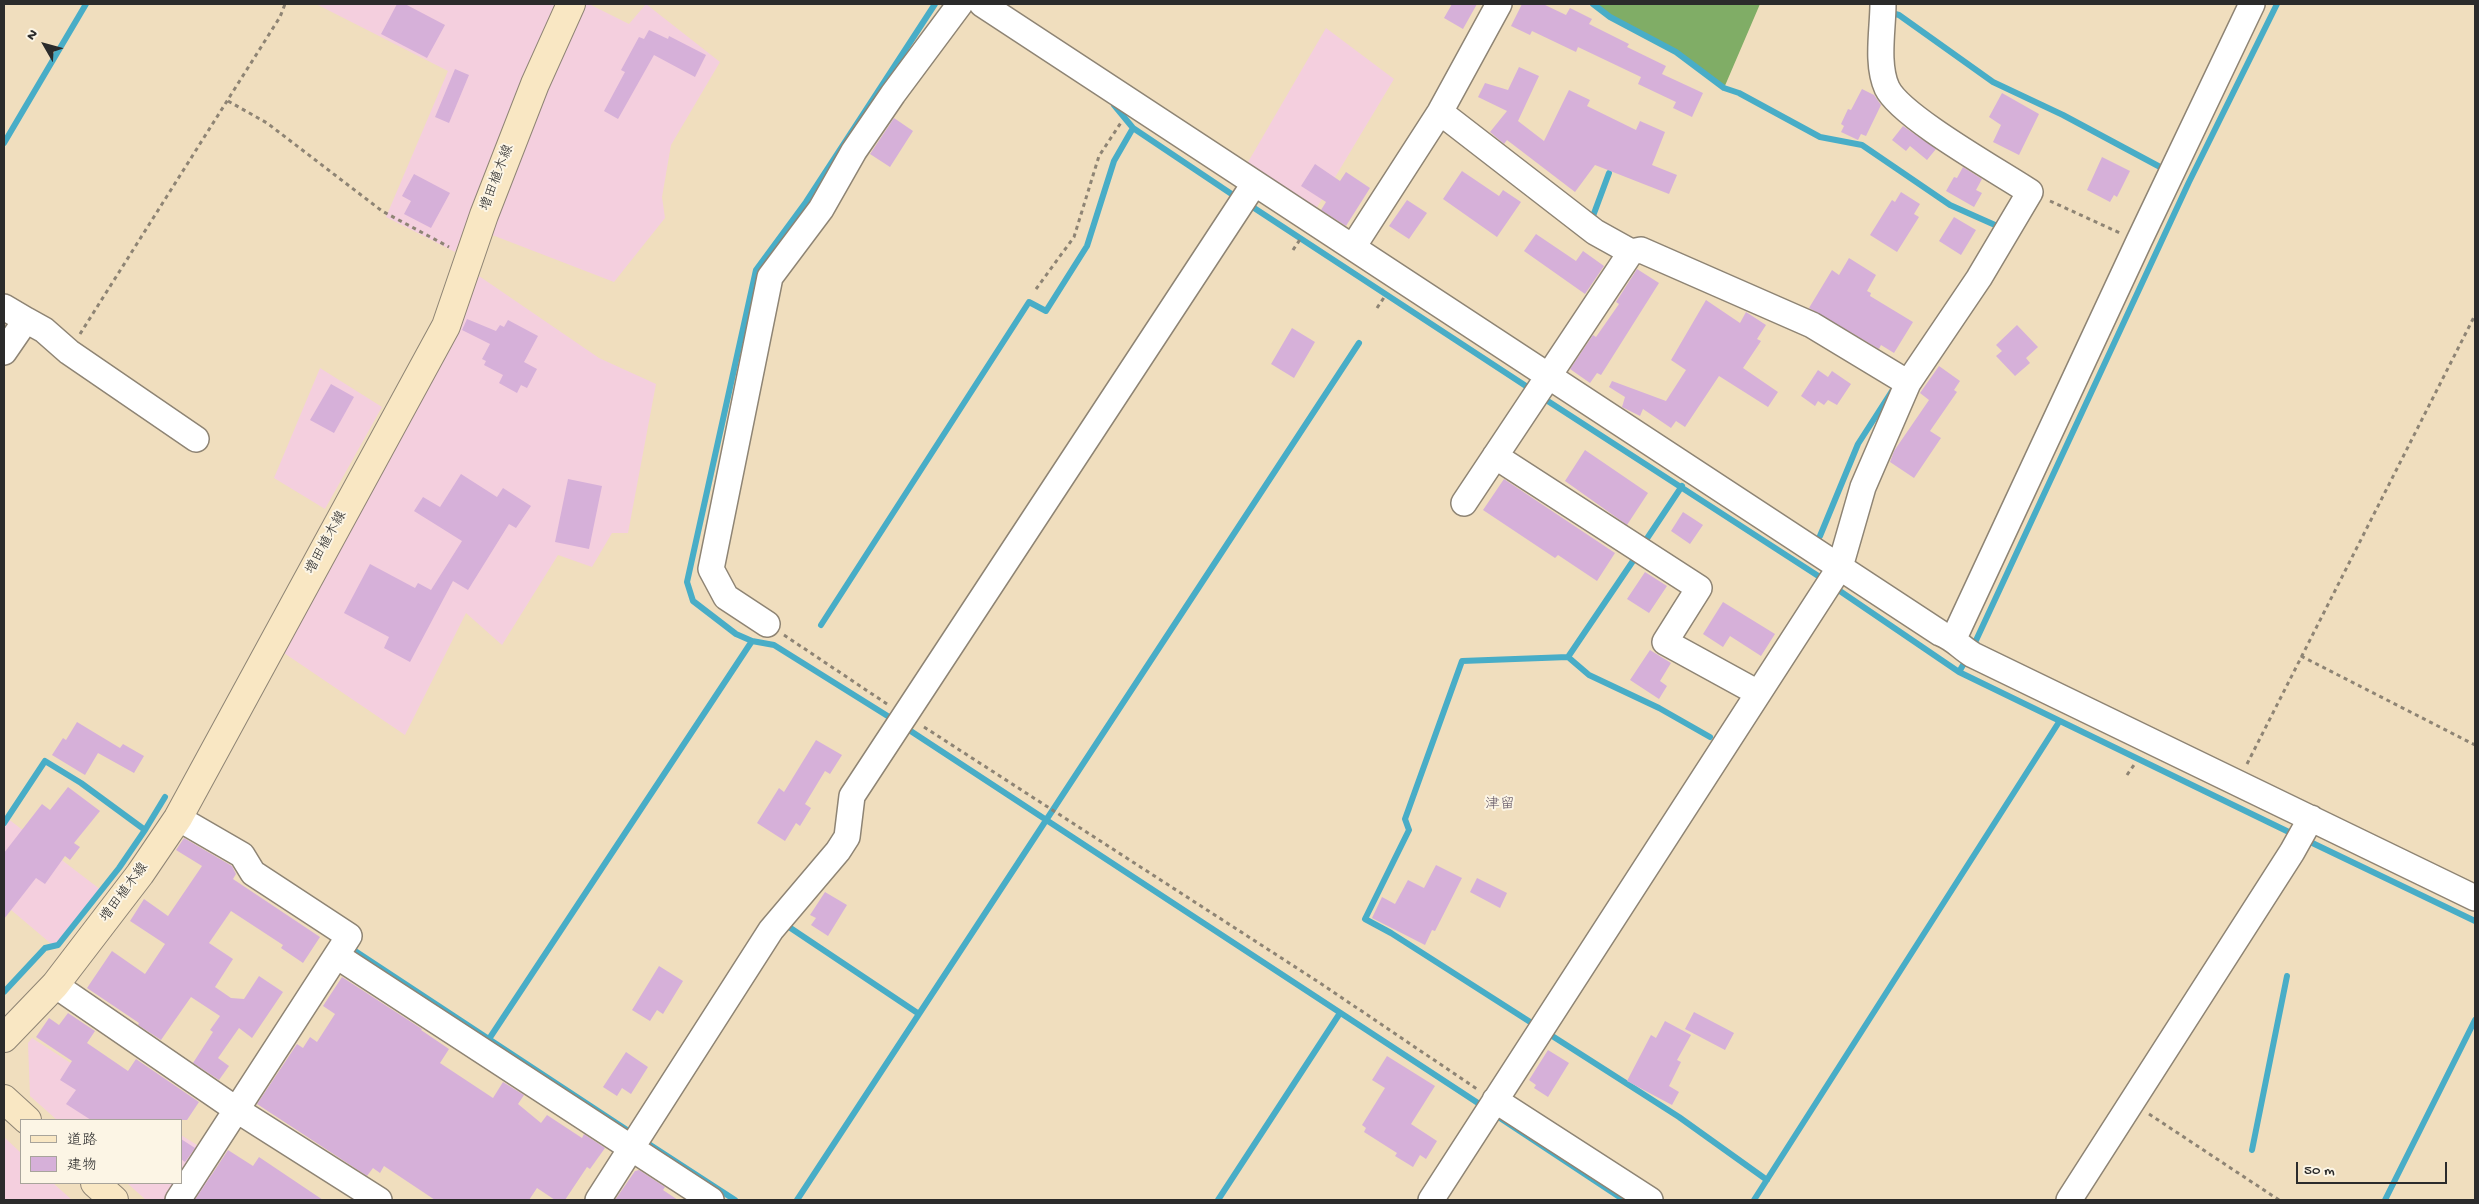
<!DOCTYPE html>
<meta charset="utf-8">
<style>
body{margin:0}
#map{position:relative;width:2479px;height:1204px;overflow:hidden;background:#f0debe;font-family:"Gochi Hand","Klee One",sans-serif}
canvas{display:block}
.frame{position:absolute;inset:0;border:5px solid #2b2b2b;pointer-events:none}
.legend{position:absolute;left:20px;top:1119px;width:162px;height:65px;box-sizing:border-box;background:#fcf5e5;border:1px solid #a8a49b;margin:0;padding:6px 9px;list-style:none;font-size:15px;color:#2b2b2b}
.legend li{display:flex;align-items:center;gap:10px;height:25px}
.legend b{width:25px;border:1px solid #a8a49b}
.north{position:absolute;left:20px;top:20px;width:50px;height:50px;-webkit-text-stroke:4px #fcf5e5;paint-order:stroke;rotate:308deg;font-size:14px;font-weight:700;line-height:20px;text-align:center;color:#2b2b2b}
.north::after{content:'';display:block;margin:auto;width:18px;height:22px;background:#2b2b2b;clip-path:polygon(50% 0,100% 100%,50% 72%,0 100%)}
.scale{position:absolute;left:2296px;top:1162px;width:151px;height:22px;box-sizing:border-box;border:2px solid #2b2b2b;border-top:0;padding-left:6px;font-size:15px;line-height:18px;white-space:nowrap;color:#2b2b2b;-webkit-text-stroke:4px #fcf5e5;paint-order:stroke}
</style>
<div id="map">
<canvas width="2479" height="1204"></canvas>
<div class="frame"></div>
<ul class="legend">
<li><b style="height:6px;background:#f9e7c3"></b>道路</li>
<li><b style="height:14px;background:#d6b0d9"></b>建物</li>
</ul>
<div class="north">N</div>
<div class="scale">50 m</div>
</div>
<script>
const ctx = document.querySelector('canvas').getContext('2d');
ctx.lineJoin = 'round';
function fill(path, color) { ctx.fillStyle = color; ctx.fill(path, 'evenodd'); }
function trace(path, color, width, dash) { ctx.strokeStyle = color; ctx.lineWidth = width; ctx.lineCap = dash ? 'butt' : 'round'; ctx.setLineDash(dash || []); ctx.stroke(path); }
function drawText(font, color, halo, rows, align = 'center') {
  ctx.font = font + ' "Gochi Hand","Klee One",sans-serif'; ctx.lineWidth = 4; ctx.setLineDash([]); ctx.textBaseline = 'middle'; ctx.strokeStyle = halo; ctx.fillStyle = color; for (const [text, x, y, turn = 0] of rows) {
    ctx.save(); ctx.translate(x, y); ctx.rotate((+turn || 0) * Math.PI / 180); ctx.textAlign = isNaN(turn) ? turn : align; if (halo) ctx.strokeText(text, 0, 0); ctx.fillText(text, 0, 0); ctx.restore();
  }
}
fill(new Path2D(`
 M316,4H561L455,252L386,217L448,71Z
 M583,4H589L629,24L646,4L720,62L671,145L662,197L665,218L614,282L487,233Z
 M1326,28L1394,79L1313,214L1244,169Z
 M479,276L599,358L656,384L628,533H612L592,567L558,555L502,645L466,613L405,735L284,653L456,337Z
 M320,368L382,407L325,509L274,478Z
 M7,818L101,890L55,947L4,904V823Z
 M32,1038L159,1120H57L30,1096L28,1043Z
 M181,1135L205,1150L196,1165L251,1200H146L127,1183H181Z
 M4,1137L21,1153V1183H53L72,1200H4Z`), '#f4cfde');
fill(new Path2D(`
 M1593,4H1760L1724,88L1676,52L1610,17Z`), '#80ad66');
trace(new Path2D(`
 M1593,4L1610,17L1676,52L1724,88L1739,93L1820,137L1862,145L1950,205L1995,225
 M1888,12L1899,15L1993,82L2063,115L2162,168
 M1114,105L1133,128L1239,199
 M4,143L86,4
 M1248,204L1532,390
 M1596,220L1593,216L1609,173
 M1540,396L1826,581
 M1820,536L1858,444L1892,391
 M1642,546L1682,486
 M1834,587L1959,672
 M821,625L1029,302L1046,311L1087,246L1114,161L1133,128
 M1972,649L2189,182L2277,4
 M1568,657L1589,675L1659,708L1710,737
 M1967,658L1959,672L2295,835
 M894,720L774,645L752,641L736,634L693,601L687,582L756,270L806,202L935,4
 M903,726L1484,1107
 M4,823L45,761L81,783L145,830L165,797
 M2304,839L2475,921
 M786,925L919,1014
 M349,947L633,1134
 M4,992L45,948L58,945L119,868L145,830
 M1538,1027L1391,933L1365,919L1409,830L1405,819L1462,661L1568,657L1637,555
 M1546,1032L1679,1117L1767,1180
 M489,1039L752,641
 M1500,1118L1624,1200
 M641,1139L735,1200
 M2252,1150L2287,976
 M797,1200L1359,343
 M1218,1200L1340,1013
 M1754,1200L2059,722
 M2385,1200L2475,1020`), '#48adc7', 6);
fill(new Path2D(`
 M397,4H405L445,25L427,58L381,34Z
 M1452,4H1477L1463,29L1444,18Z
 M1522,4H1543L1566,15L1570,8L1592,19L1589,24L1629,44L1627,47L1666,66L1662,74L1703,93L1692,117L1673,108L1676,102L1638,84L1641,77L1578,47L1576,52L1532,31L1530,35L1511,26Z
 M649,30L668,39L669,36L706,55L695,77L654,55L618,119L604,111L625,72L621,70L639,37L644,39Z
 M1519,67L1539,76L1518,121L1544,141L1569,90L1590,100L1587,106L1636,130L1640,121L1665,132L1652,165L1677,175L1669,194L1595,165L1575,192L1507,140L1504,144L1490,132L1507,111L1478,97L1485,83L1508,90Z
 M455,69L469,75L449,123L435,117Z
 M1862,89L1874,95L1881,105L1866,136L1861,134L1858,140L1841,132L1844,126L1841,124L1848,109L1851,110Z
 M2002,93L2039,114L2019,155L1993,142L2001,125L1989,117Z
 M894,118L913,131L890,167L870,154Z
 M1903,126L1936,149L1927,160L1910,146L1906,151L1892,140Z
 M2102,157L2130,171L2117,197L2114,195L2110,202L2087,190Z
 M1315,164L1340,181L1346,172L1370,188L1346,226L1321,210L1326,202L1301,186Z
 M1963,167L1982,179L1976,190L1982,193L1974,207L1946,191L1954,177L1957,178Z
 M1462,171L1499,196L1503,190L1521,202L1497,237L1443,199Z
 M414,174L450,193L431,228L404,214L411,201L402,196Z
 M1901,192L1920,204L1914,214L1919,217L1897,252L1870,235L1892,200L1895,202Z
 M1407,200L1427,213L1409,239L1389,226Z
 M1954,217L1976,230L1961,255L1939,241Z
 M1536,234L1576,261L1583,251L1604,266L1585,294L1524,251Z
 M1849,258L1876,275L1867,291L1871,293L1870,296L1913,322L1894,353L1881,345L1879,349L1809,308L1832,270L1839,275Z
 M1637,269L1659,283L1601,375L1597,373L1590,383L1570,369L1593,335L1596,337L1619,304L1616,302Z
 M1706,300L1740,323L1746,312L1766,325L1757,339L1761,341L1743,368L1778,392L1768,407L1719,376L1685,427L1676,421L1671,428L1643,409L1640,416L1622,407L1625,397L1609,387L1612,381L1666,401L1686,370L1671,360Z
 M467,319L496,331L500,325L504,327L508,320L538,336L524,362L537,369L527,388L521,385L517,393L499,383L503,375L484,365L486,361L482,359L490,344L462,330Z
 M2017,325L2038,347L2026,358L2030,363L2015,376L1996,356L2002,351L1996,345Z
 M1292,328L1315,342L1294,378L1271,364Z
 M1939,366L1960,381L1954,390L1957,392L1930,431L1941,438L1914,478L1890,462L1894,451L1929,400L1920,393Z
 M1818,370L1828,377L1832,371L1851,384L1837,405L1828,400L1824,405L1818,401L1815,406L1801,396Z
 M331,384L354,397L334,433L310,420Z
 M1585,450L1648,493L1627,525L1565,481Z
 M461,474L497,497L503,488L531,506L516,528L509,524L468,590L453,581L410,662L384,648L389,637L344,613L370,564L415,588L418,583L431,590L462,541L414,511L423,497L440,507Z
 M568,479L602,486L589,549L555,542Z
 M1504,479L1615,553L1597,581L1558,555L1555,558L1483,510Z
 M1683,512L1703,525L1690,544L1671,531Z
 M1645,572L1667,586L1649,613L1627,599Z
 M1723,602L1775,634L1761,656L1730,636L1723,647L1703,634Z
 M1650,650L1671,663L1660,681L1667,686L1659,699L1630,680Z
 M77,722L120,748L123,744L144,756L134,773L98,753L85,775L52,755L63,738L66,740Z
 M816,740L842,755L830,774L825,771L805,804L811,808L800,826L796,823L785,841L757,823L779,788L784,792Z
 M68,787L100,811L74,843L80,847L70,860L65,856L45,884L36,878L4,919V853L42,804L50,810Z
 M184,838L232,866L236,874L233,879L320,937L303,963L281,948L283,945L231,911L209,943L233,959L215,987L231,998L244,999L259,976L283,992L252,1038L239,1028L218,1058L229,1066L219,1080L193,1063L213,1032L210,1030L220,1016L191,997L161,1040L138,1025L139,1023L87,988L112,951L145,974L165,944L130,921L144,899L168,916L202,866L176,850Z
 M1436,865L1462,878L1435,931L1432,930L1425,945L1372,918L1382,897L1395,904L1408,880L1424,888Z
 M1477,878L1507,893L1500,908L1470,892Z
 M825,892L847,905L828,936L811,925L816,918L810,915Z
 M659,966L683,981L663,1014L657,1010L650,1021L632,1010Z
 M342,977L422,1029L421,1030L449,1049L440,1063L493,1098L503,1082L524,1095L518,1104L541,1123L547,1115L582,1138L584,1134L605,1148L590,1169L587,1167L565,1200H555L537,1188L529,1200H435L384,1166L380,1173L373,1168L367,1176L257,1104L297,1044L303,1048L310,1037L317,1042L335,1014L323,1006Z
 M1694,1012L1734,1033L1725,1050L1685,1029Z
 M68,1013L95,1031L87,1043L128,1071L136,1059L199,1102L187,1120H91L66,1104L76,1090L60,1080L72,1061L36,1037L49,1018L59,1025Z
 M1665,1021L1691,1035L1677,1060L1681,1062L1669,1086L1679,1092L1672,1105L1627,1081L1651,1035L1656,1038Z
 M1548,1050L1569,1063L1548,1097L1534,1088L1536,1085L1529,1080Z
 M626,1052L648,1067L631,1094L622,1088L617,1096L603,1087Z
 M1387,1056L1435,1086L1411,1124L1437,1141L1426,1159L1420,1155L1413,1167L1395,1156L1397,1153L1364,1132L1366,1128L1362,1125L1385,1088L1372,1080Z
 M181,1139L195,1148L185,1162L181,1159Z
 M228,1150L253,1166L259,1157L323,1200H195Z
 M639,1170L665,1187L663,1190L678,1200H615L635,1171Z`), '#d6b0d9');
const street = new Path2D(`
 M982,4L1940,633C1955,639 1960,647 1973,655L2475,898
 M1440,112L1595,232L1631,252L1641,250L1812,325L1908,383
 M1353,247L1440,112L1499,4
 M4,307L26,320
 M4,352L26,320L44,330L69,352L196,439
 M1495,456L1699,588L1665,642L1758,693
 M1464,503L1631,252
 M767,624L726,597L711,569L770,277L821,209L854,151L893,94L960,4
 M1954,638L2139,241L2252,4
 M178,818L242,855L253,873L349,936L178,1200
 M337,956L711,1200
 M55,985L237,1110L379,1200
 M1495,1100L1650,1200
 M598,1200L771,930L838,851L847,837L852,796L1254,184
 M1431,1200L1840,567L1863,487L1908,383L1979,278L2030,192C2000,172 1901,117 1887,88C1876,64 1883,29 1883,4
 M2069,1200L2292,852L2311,818`);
const secondary = new Path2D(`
 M4,1038L55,985L140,874L178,818L446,326L484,215L535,84L571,4
 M4,1099L27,1120
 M95,1183L114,1200`);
trace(street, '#8e8474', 28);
trace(secondary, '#8e8474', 30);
trace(new Path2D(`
 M228,101L267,123L382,211L449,247
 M2050,201L2120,233
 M1293,250L1301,238
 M1036,289L1074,237L1099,156L1122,121
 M1377,308L1385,296
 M80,334L280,17L285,4
 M784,635L887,704
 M2301,656L2475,745
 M924,727L1320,983L1477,1089
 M2247,764L2475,315
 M2127,775L2134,765
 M2149,1114L2279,1200`), '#8e8474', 3, [4, 4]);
trace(street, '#fff', 25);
trace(secondary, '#f9e7c3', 28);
drawText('14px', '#2b2b2b', '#fcf5e5', [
 ["増田植木線",498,178,-69],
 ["増田植木線",327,543,-61],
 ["増田植木線",125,893,-53]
]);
drawText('15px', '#675a68', '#fcf5e5', [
 ["津留",1500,806]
]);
</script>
